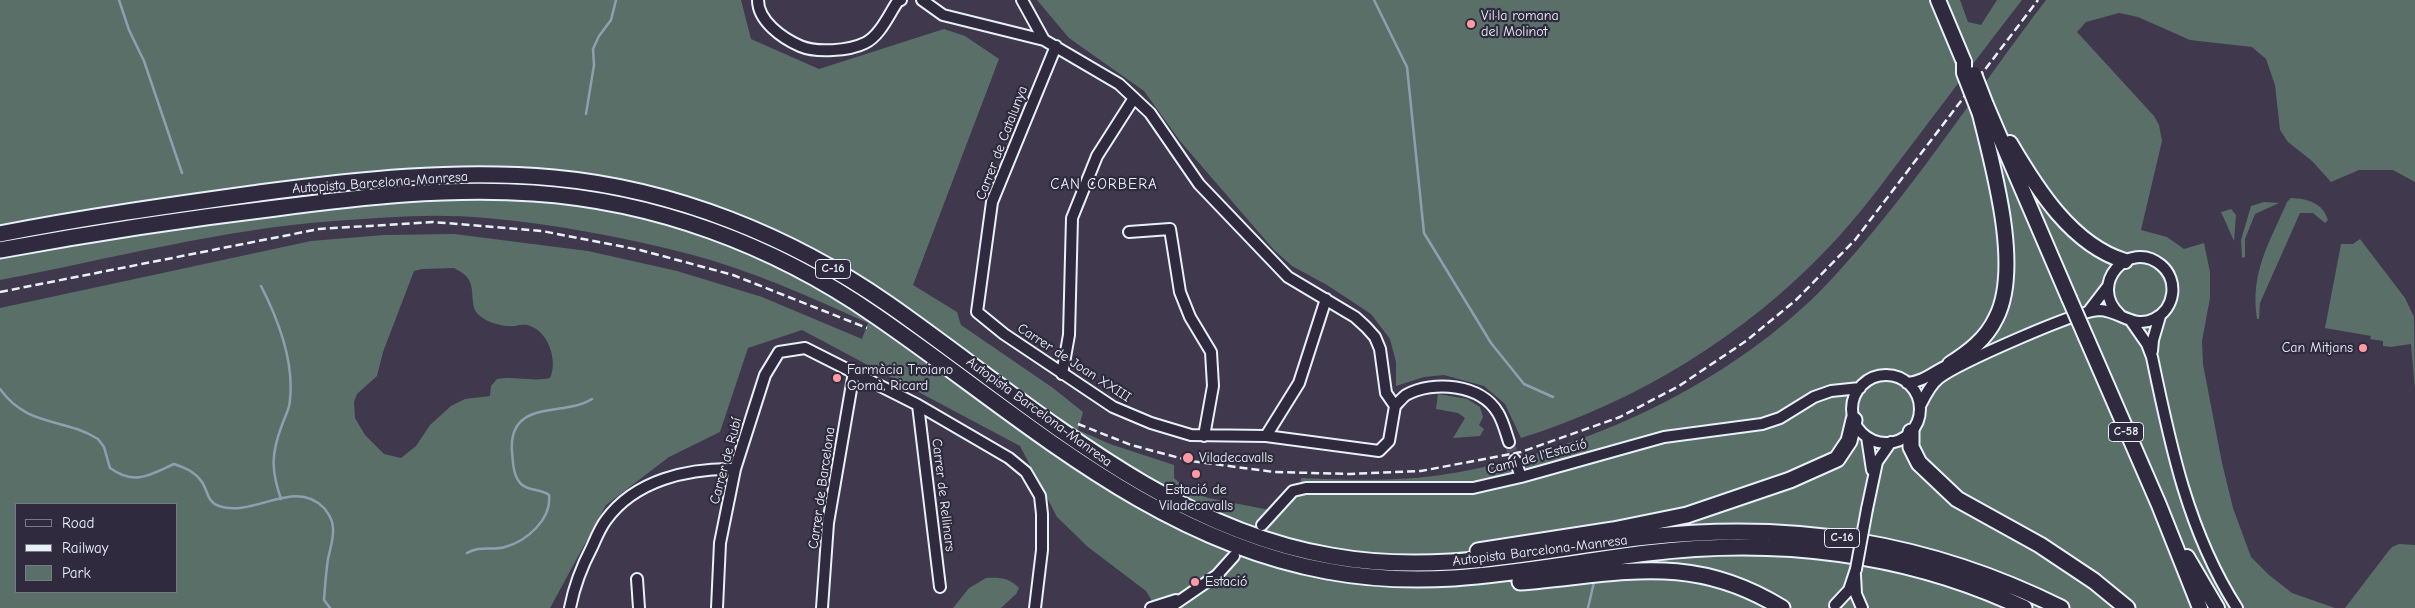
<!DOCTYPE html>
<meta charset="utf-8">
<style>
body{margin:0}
#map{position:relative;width:2415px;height:608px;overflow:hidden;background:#40384d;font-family:"Comic Neue",sans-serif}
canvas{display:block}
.legend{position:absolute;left:15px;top:503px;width:162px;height:90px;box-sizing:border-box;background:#2f2a3d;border:1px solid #797a88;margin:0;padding:6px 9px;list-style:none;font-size:15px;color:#e8f1f8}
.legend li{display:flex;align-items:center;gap:10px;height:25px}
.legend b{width:25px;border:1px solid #797a88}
</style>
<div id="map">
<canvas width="2415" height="608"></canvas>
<ul class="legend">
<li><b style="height:6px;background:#2f2a3d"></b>Road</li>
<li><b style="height:6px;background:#e8f1f8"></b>Railway</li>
<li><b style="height:14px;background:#5b6f69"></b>Park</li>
</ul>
</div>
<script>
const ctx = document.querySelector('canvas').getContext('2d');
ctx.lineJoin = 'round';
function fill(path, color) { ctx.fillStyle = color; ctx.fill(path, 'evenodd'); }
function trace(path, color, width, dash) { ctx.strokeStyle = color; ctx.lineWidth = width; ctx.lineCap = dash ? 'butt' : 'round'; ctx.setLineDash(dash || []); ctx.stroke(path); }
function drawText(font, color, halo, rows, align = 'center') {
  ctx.font = font + ' "Comic Neue",sans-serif'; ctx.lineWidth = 4.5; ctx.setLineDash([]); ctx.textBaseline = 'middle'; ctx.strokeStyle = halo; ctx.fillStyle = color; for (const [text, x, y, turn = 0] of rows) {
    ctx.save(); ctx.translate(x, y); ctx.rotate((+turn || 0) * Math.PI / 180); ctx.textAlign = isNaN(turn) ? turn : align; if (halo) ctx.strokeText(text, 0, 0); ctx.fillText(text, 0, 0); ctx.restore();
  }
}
fill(new Path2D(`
 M0,0H741L751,39L819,69L944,29L965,36L999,59L913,285L957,312L961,325L1053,388L1083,412L1078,430L1110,444L1174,465V478L1187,490L1208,498L1280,512L1299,495L1301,478C1347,480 1401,482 1447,474C1582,453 1733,383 1828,283C1908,198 1975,93 2046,0H2415V182L2393,170H2359L2331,182L2312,161L2288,142L2280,130L2275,85L2266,59L2252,47L2190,40L2138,17L2119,13L2086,22L2077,32L2154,116L2159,125L2162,141L2141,230L2167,237L2184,249L2204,243L2210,272V298L2202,341L2203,364L2222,463L2233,508L2251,557L2269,575L2292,593L2335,608H1156L1146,591L1088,547L1057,517L1020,446L802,330L748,348L720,432L669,457L606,505L550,608H0V308L311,241L384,235L454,234L588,251L677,271L762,297L862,339L868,323C810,297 751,270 689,254C623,237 554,224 486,218C436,213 385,217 334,221C222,229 111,259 0,280ZM454,268C458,270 463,273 466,276C477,287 468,306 479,315C487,323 504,327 515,326C520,325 526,324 530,326C549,332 558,362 550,378C532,382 515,376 497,379L491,386L490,396L465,399L451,406L430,425L416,446L401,458L384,454L365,435L355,418L354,402L357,394L377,376L383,352L414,271L422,269ZM16,504H176V592H16Z
 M1037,0H1960L1968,22L1981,25L1997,0H2022C1984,49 1947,98 1910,147C1884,181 1859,216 1829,247C1746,335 1637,402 1521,438L1505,404L1484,386L1444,375L1424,377L1396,386V362L1390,339L1371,314L1327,285L1292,266L1274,250L1180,141L1144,91L1069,38Z
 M2291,198C2308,199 2322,202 2328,220L2325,223L2313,213H2300L2260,303L2259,319H2257C2250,272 2269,244 2287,202Z
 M2264,202L2279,203L2255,214L2245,239V257L2242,258L2241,240L2251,206Z
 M2231,209L2236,215L2234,241L2221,212Z
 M2360,239L2405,298L2414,317L2415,389L2411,344L2391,347L2383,346V341L2370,339L2371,336L2325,328L2341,244H2353Z
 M1438,394L1467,399L1480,407L1483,417L1479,425L1484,429L1480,436L1453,438L1465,418L1458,413L1436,409Z
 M2399,544L2415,545V608H2345L2387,553L2392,547Z
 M986,578C999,577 1010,578 1019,588L1016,594L1001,608H953L969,588Z`), '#5b6f69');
trace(new Path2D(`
 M119,0L129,30L144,61L182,173
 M1374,0L1407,67L1424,233L1491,343L1524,384L1553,397
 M586,114L594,65L593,49L599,36L611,20L616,0
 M261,286C278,319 294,361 290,399C290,409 285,416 282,425C271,454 271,470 281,499
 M0,389C28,428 63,417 98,439L104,447L110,468C135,486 150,475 174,464C186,468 195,472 202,482C208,491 207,502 219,506C254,518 295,477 324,508C329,514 333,521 333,528C334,538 330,549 328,559C326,572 325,586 324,600L330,608
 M467,553C480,545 492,551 505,547C527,541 552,519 549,495C540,488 530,492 521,484C513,476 513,462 512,452C508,398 564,417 592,399
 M1588,608L1594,582`), '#909eb0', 2.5);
trace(new Path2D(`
 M1509,442L1515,460`), '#595467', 10, [10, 5]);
const minor = new Path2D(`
 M758,0C758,21 782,38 800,46C816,53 849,51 865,43C880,36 889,14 898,1L901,0
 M922,0L943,15L1044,40L1119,84L1150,113L1199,184L1288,277L1355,317L1366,327L1375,337L1380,349L1386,393L1395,406
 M1022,0L1044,40
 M1056,46L992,202L977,312L1004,334L1113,407L1151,423L1191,435L1266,436L1379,451L1389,441L1395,406
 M1129,232L1170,229L1180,292L1190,317L1211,352L1213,386L1204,436
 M2088,312L2108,286
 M2131,321L2147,344L2152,357C2170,444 2188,532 2237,608
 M2152,351L2153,340L2160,316
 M1062,374L1069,335L1072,218L1097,156L1134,98
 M1852 409a34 34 0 1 1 68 0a34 34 0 1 1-68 0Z
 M1907,383C1926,382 1938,367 1956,362
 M918,405L940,587
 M1395,406C1398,403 1402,398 1406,395C1433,380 1481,384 1498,413C1503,421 1506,433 1509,442
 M1920,406C1925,396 1930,385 1939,378C1959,363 2078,310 2100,310C2120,311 2133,329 2154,319C2175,309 2179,280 2161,265C2129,238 2087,285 2120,315
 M1266,436L1299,383L1326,299
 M1867,437L1872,470
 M1515,460L1521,477
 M1867,509L1877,462L1891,442
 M1262,525L1293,491L1306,488H1473L1521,477L1664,437L1762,424L1780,418L1814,397L1831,391L1860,388
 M1855,575L1856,594L1862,608
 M637,579L639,608
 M1835,605L1849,590L1856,569
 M570,608C574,587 582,566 592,547C596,538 600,528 606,520C635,480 688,468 735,469
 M717,608L720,543L735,469L765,375L779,352L805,348L918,405L1009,458L1026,472L1040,496L1042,514V550L1035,608
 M822,608L828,523L854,372
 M1151,608L1176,600
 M1169,608L1217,575L1234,556`);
const major = new Path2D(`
 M1938,0L1964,62
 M1986,105L2069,298
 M2010,143C2037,189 2072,245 2125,261
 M2086,337L2159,505L2200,608
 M1950,364C1969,352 1986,339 1996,318C2022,268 1993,167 1980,114
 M2187,557L2217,608`);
const highway = new Path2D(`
 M0,234C86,217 173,205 259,193C357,180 456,169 554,178C674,189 790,236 888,304C1026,400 1161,527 1331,556C1442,576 1538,549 1646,537C1794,521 1928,542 2061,608
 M0,250C92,233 184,219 276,208C361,197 447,187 533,193C655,201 773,245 873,314C1017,412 1150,539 1327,571C1439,592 1536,567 1647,553C1775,537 1907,552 2024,608
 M1911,432V447L1919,463L1957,499L2040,545L2094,581L2127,608
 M1478,551L1613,530L1687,515L1790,480L1837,459L1849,441L1854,420
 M1520,582C1620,574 1690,551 1782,608`);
trace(minor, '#e8f1f8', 14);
trace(major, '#e8f1f8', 18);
trace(highway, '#e8f1f8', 19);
trace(minor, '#2f2a3d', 10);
trace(major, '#2f2a3d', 14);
trace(highway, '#2f2a3d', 15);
trace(new Path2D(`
 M0,292L319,229L433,222L542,231L640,250L733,275L867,328
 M1078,424L1131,445L1191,461L1274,472L1350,474L1421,471L1521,452L1620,417L1679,386L1746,341L1796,300L1855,240L2038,0`), '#e8f1f8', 2.5, [8, 4]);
const minorBridge = new Path2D(`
 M1856,569L1867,509`);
const majorBridge = new Path2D(`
 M1964,62V73L1980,114
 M1974,74L1986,105
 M2069,298L2086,337`);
trace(minorBridge, '#e8f1f8', 14, []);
trace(majorBridge, '#e8f1f8', 18, []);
trace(minorBridge, '#2f2a3d', 10);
trace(majorBridge, '#2f2a3d', 14);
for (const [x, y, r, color] of [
 [1471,24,5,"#ff9aa2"],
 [2363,348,5,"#ff9aa2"],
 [837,378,5,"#ff9aa2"],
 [1188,458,6,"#ff9aa2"],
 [1196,474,5,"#ff9aa2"],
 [1195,582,5,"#ff9aa2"]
]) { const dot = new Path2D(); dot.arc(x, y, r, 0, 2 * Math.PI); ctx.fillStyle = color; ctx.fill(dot); trace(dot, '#2f2a3d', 2); }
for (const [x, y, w] of [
 [833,269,35],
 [2126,432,35],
 [1842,538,35]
]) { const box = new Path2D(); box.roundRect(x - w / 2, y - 9.5, w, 19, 4); ctx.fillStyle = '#2f2a3d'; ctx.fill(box); trace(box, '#e8f1f8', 1); }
drawText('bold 12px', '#e8f1f8', null, [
 ["C-16",833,269],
 ["C-58",2126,432],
 ["C-16",1842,538]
]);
drawText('14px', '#e8f1f8', '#2f2a3d', [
 ["Vil·la romana",1481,16],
 ["del Molinot",1481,32],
 ["Can Mitjans",2353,348,"right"],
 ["Farmàcia Troiano",847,370],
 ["Gomà, Ricard",847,386],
 ["Viladecavalls",1199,458],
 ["Estació de",1196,490,"center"],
 ["Viladecavalls",1196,506,"center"],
 ["Estació",1205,582]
], 'left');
drawText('14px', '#e8f1f8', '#2f2a3d', [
 ["Carrer de Catalunya",1002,143,-69],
 ["Autopista Barcelona-Manresa",380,183,-4],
 ["Carrer de Joan XXIII",1074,363,33],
 ["Autopista Barcelona-Manresa",1039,412,36],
 ["Camí de l'Estació",1537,457,-15],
 ["Carrer de Rubí",726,461,-75],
 ["Carrer de Barcelona",822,488,-82],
 ["Carrer de Rellinars",943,495,83],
 ["Autopista Barcelona-Manresa",1540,551,-7]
]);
ctx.letterSpacing = '1px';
drawText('15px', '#e8f1f8', '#2f2a3d', [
 ["CAN CORBERA",1104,185]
]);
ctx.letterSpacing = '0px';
</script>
